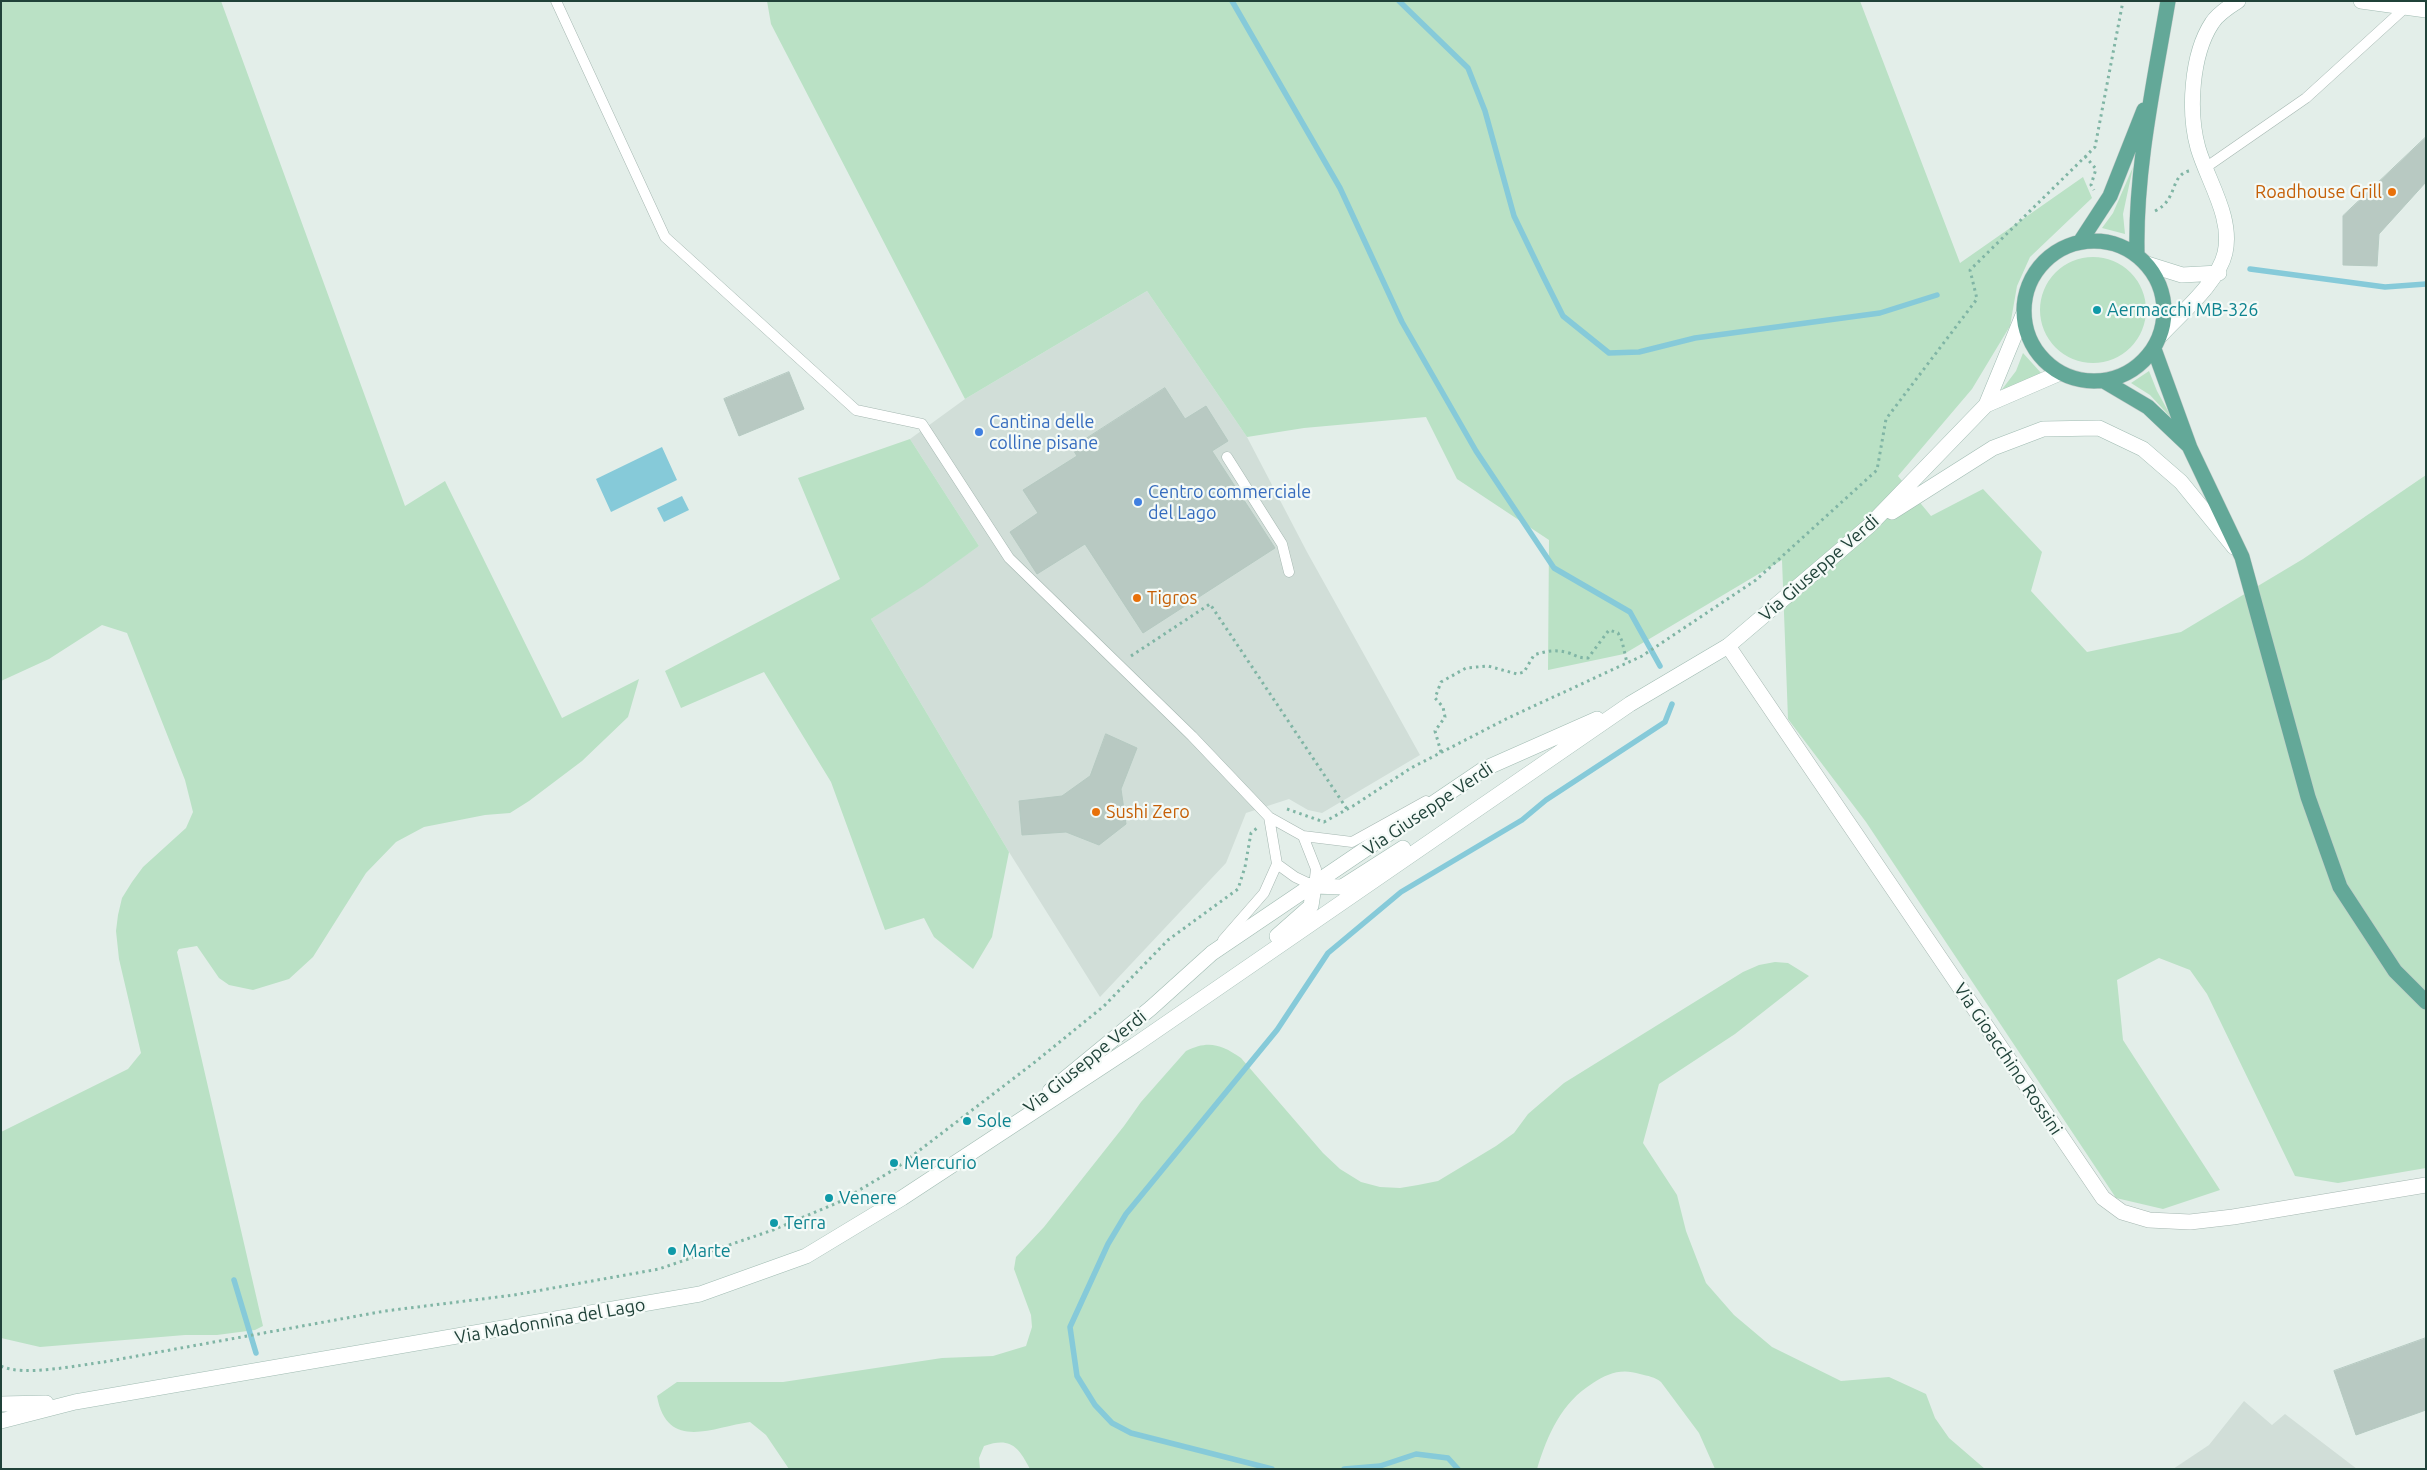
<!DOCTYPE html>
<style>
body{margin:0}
#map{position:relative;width:2427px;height:1470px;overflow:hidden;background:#e3eee9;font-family:Ubuntu,sans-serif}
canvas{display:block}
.frame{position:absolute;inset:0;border:2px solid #204239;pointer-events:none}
</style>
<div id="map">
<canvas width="2427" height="1470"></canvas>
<div class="frame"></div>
</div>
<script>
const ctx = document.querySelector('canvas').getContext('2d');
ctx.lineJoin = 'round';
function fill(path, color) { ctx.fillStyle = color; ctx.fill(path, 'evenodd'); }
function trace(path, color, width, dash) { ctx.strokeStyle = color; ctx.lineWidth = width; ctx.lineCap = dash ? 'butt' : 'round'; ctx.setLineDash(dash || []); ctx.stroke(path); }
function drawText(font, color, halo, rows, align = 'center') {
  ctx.font = font + ' Ubuntu,sans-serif'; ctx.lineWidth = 4.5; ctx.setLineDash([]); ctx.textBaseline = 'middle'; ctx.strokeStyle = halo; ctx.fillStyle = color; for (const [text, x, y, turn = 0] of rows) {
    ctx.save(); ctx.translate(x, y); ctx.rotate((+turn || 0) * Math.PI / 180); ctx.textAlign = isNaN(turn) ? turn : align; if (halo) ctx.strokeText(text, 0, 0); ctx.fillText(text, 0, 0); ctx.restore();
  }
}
fill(new Path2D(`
 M1147,291L1247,437L1307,552L1420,755L1322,813L1308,810L1289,799L1246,813L1226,863L1100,997L1009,852L871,619L979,546L910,439L965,399Z
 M2244,1401L2272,1425L2285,1414L2357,1469H2173L2209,1445Z`), '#d1ded8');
fill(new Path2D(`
 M1,1H221L405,506L445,481L562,718L639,679L628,717L582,761L529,801L510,813L485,815L424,827L396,842L366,873L313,957L289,979L253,990L229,985L219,978L197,946L179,949L177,952L263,1326L255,1330L217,1335H185L40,1347L1,1338V1132L128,1069L141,1053L119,959L116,931L118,915L122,898L132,882L143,867L186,828L193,812L185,780L127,633L102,625L49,659L1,681Z
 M767,1H1860L1960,263L2083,177L2092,198L2030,257L2017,286L2010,326L1972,389L1898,476L1931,516L1983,489L2042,552L2031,591L2087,652L2181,632L2303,559L2426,475V1168L2338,1183L2295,1176L2207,994L2190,970L2159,958L2117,980L2123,1040L2220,1190L2163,1209L2116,1198L1866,822L1788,719L1782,560L1624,654L1548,670L1549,540L1457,479L1426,417L1304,428L1247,437L1147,291L965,399L771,24Z
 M2133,167L2123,214L2125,234L2102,228L2113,213Z
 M2040 310a53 53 0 1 1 106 0a53 53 0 1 1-106 0Z
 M2023,353L2042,374L2000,392L2016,371Z
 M2149,371L2157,391L2173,420L2150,395L2131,383Z
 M910,439L979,546L923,586L871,619L1009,852L992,937L973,969L934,937L924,918L885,930L831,782L764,672L681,708L665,671L840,579L798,478Z
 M1775,962L1788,963L1809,976L1735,1034L1659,1084L1643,1143L1677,1195L1686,1231L1706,1283L1734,1315L1772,1347L1841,1381L1889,1377L1926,1394L1935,1418L1949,1438L1985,1469H1715L1699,1433L1661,1382C1655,1377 1648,1376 1640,1374C1622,1368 1608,1373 1593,1383C1561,1403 1548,1434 1537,1469H1030C1018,1446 1010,1437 984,1446L979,1458L980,1469H789L766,1435L750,1422C713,1427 667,1452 657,1396L677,1382H783L942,1358L993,1356L1026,1346L1032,1327L1031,1315L1014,1269L1016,1257L1044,1227L1124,1126L1141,1102L1186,1051C1208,1040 1221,1044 1241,1058L1323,1153L1340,1169L1361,1182L1380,1187L1400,1188L1418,1185L1438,1181L1496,1146L1514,1133L1528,1114L1564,1083L1743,972L1759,965Z`), '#bae1c5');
fill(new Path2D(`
 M662,447L677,480L611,512L596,479Z
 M682,496L689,510L664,522L657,508Z`), '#86cad9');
trace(new Path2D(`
 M1232,1L1340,188L1402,322L1476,451L1554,568L1630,612L1660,666
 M1399,1L1468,68L1485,111L1514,216L1543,276L1563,316L1609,353L1639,352L1695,338L1880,313L1937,295
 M2250,269L2385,287L2426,284
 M234,1280L256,1353
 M1272,1469L1131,1433L1112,1423L1095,1405L1077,1376L1070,1327L1108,1244L1126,1214L1277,1030L1328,953L1401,892L1522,820L1546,800L1665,722L1672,704
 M1344,1469L1380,1466L1416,1454L1448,1458L1458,1469`), '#86cad9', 5.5);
const building = new Path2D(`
 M2426,137V182L2379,234L2377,266L2343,265V216Z
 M789,372L804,409L739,436L724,399Z
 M1165,388L1185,419L1206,406L1228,441L1212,451L1275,548L1143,633L1085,544L1037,574L1010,532L1038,513L1023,490L1077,456L1072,448Z
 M1106,734L1137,748L1121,789L1126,824L1099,845L1066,832L1022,835L1019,801L1062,796L1090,776Z
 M2426,1338V1410L2356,1435L2334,1371Z`);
fill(building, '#b8c9c2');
trace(building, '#b5c9c1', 1);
const lane = new Path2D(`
 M556,1L665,237L856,410L922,424L1009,558L1192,736L1269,817L1303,836L1352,842L1426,801
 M2205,168L2306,98L2406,7
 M1227,457L1282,544L1289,572
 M1277,864L1295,877L1314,886L1316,869L1303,836
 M1223,940L1264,893L1277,864L1269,817`);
const street = new Path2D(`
 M1728,646L2103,1198L2122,1212L2149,1220L2190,1222L2233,1217L2426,1185`);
const secondary = new Path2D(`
 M2361,1L2426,10
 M2147,264L2182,275L2219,273
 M2160,336C2181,313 2218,283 2225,253C2233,217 2208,182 2198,148C2188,112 2191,55 2212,23C2217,15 2230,6 2238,1
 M1986,405L2060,373
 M1892,512L1993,448L2043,429L2099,428L2143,449L2181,482L2234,547
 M1314,886L1342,887L1403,848
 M1277,936L1311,906L1314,886
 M1050,1091L1151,1008L1212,953L1484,769L1597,719
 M1,1404L46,1403
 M1,1421L75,1402L700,1294L806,1256L902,1198L1135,1045L1630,704L1728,646L1869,526L1986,405L2023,315`);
const primary = new Path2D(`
 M2024 311a70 70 0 1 1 140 0a70 70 0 1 1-140 0Z
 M2080,242L2110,196L2144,110
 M2137,254C2135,170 2154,84 2168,1
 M2154,349L2190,448L2242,557L2308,797L2340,887L2395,971L2426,1002
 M2104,381L2148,407L2188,445`);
trace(lane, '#a5b7b1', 11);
trace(street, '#a5b7b1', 16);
trace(secondary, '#a0bbb2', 16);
trace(primary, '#c1cac8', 16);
trace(new Path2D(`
 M2085,156L2096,169L2091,185L2094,190
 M2155,211C2178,200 2170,175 2189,171
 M1131,656L1210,604L1347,809
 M1441,752L1435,731L1445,717L1443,707L1435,698L1441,682L1466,668L1488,666L1517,674L1524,672L1534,655C1546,651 1556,649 1569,653C1577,656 1579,658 1588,658L1609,630L1618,633L1622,641L1627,663
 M1287,809L1324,822L1353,806L1411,768L1508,718L1642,656L1756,580L1877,470L1886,419L1977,299L1970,270L2095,147L2123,1
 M1,1366C22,1377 79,1365 104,1362L385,1311L514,1295L659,1269L773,1230L839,1202L895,1169L1035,1062L1104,1006L1168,940L1238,889L1245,867L1251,833L1257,828`), '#80b5a5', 3, [2.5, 4]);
trace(lane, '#fff', 10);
trace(street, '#fff', 15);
trace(secondary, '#fff', 15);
trace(primary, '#63a898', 15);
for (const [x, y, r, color] of [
 [2392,192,5,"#e8710a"],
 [2097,310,5,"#0f9aa8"],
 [979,432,5,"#3f7fe0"],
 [1138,502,5,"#3f7fe0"],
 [1137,598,5,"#e8710a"],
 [1096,812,5,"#e8710a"],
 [967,1121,5,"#0f9aa8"],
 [894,1163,5,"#0f9aa8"],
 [829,1198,5,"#0f9aa8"],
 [774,1223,5,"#0f9aa8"],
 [672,1251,5,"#0f9aa8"]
]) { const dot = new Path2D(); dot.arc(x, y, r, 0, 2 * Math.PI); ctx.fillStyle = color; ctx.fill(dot); trace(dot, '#f4faf7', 2); }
drawText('18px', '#c56008', '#f4faf7', [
 ["Roadhouse Grill",2382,192,"right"],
 ["Tigros",1147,598],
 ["Sushi Zero",1106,812]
], 'left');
drawText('18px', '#0d838f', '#f4faf7', [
 ["Aermacchi MB-326",2107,310],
 ["Sole",977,1121],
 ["Mercurio",904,1163],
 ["Venere",839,1198],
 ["Terra",784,1223],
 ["Marte",682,1251]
], 'left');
drawText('18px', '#366cbe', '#f4faf7', [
 ["Cantina delle",989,422],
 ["colline pisane",989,443],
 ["Centro commerciale",1148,492],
 ["del Lago",1148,513]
], 'left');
drawText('18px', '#204239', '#f4faf7', [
 ["Via Giuseppe Verdi",1819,568,-41],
 ["Via Giuseppe Verdi",1428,809,-34],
 ["Via Gioacchino Rossini",2008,1059,56],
 ["Via Giuseppe Verdi",1085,1062,-39],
 ["Via Madonnina del Lago",550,1321,-10]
]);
</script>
